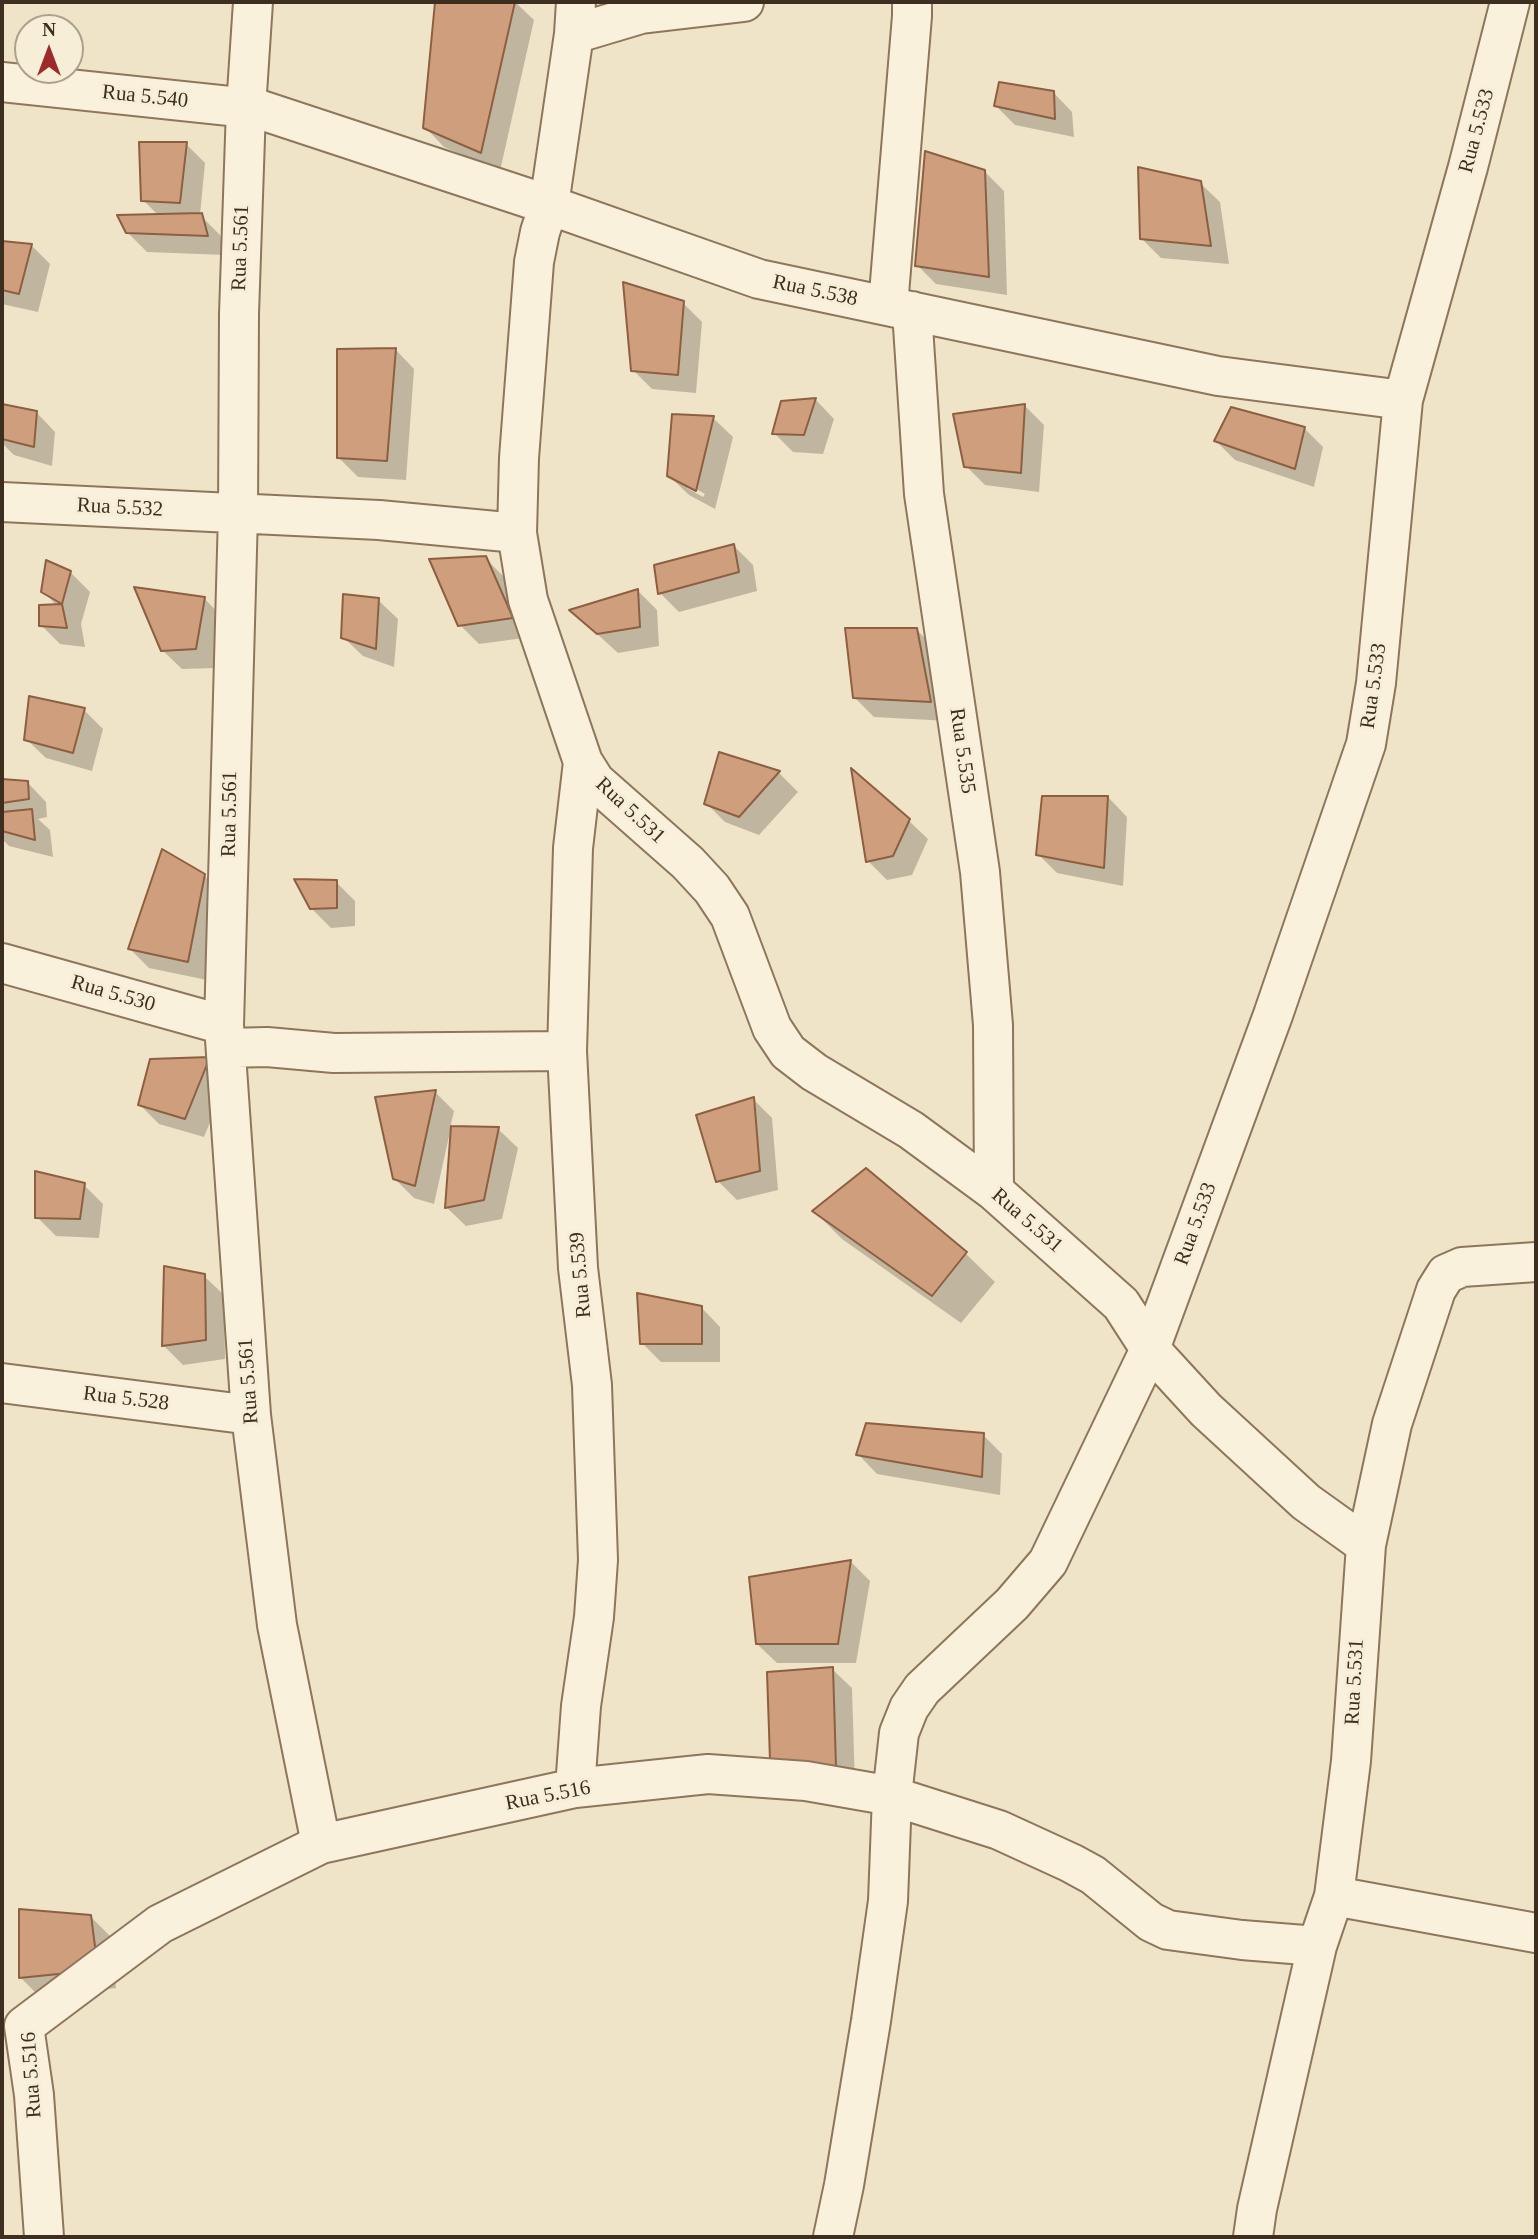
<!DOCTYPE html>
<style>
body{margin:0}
#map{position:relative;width:1538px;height:2239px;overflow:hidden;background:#f0e4c8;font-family:Georgia,serif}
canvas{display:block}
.frame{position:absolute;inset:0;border:4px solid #3d2e20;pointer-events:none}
.north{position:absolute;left:14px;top:14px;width:70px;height:70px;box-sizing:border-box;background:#f7eed8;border:2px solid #ada18e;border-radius:50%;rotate:0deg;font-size:19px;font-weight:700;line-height:28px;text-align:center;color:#3d2e20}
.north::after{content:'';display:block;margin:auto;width:24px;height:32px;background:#9e2a2b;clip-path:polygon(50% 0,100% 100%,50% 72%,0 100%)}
</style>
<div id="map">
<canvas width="1538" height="2239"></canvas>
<div class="frame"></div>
<div class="north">N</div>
</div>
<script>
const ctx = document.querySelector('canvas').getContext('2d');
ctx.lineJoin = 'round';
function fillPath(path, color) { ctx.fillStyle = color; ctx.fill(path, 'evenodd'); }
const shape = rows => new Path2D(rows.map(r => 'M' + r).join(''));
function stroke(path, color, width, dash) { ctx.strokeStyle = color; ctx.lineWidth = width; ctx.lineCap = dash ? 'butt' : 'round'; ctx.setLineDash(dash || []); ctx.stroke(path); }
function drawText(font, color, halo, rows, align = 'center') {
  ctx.font = font + ' Georgia,serif'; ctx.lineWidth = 6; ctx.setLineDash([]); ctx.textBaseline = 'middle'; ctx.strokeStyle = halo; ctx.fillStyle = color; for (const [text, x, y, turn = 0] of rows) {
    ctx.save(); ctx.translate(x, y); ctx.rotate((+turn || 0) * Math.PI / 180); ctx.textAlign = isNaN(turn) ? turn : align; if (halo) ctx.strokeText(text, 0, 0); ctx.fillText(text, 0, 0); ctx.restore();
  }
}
fillPath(shape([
 [437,2,515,2,534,20,500,171,444,147,425,127],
 [1053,92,1072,112,1074,137,1015,125,996,106],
 [186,144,205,163,200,215,220,235,226,255,147,252,127,232,159,216,143,200],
 [984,171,1004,191,1007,295,936,284,917,265],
 [1200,183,1220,202,1229,264,1161,258,1141,238],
 [2,243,31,245,50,264,38,312,2,304],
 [683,303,702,322,696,393,652,389,633,370],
 [395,349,414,369,406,480,358,477,339,458],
 [816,400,834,419,823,454,793,452,774,433,782,402],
 [2,405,36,412,55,432,52,466,14,455,2,443],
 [1025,406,1044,425,1039,492,985,485,966,466],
 [713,418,733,437,715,509,689,495,669,476],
 [687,484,705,494,703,497,687,488],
 [1304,428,1323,447,1314,487,1235,460,1216,441],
 [734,546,753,565,757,591,679,612,660,593],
 [485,558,504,577,531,637,479,644,460,625],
 [70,572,90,592,81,624,85,647,60,644,41,625,57,606,43,591],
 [638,591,657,610,659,646,618,653,572,611],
 [204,598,223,618,215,668,182,669,162,650],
 [378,600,398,619,394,667,363,656,343,637],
 [917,630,936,650,949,721,874,717,854,697],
 [84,710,103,729,92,771,46,758,26,739],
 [720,754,779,773,798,792,759,835,725,822,706,803],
 [2,781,27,782,46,802,47,817,38,819,50,830,53,857,9,846,2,839],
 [1108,797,1127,817,1123,886,1057,873,1038,854],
 [908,820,928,839,912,875,887,880,868,861],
 [204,875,223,895,207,980,149,968,130,949],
 [336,882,355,901,355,926,331,928,311,908],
 [209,1059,228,1078,204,1137,159,1124,140,1105],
 [435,1092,454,1111,450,1128,498,1129,518,1148,502,1219,466,1226,446,1207,452,1132,450,1132,434,1204,414,1198,394,1178],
 [753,1099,772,1118,778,1190,737,1200,718,1181],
 [865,1171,966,1254,995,1282,961,1323,842,1239,814,1211],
 [84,1185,103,1204,99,1238,56,1236,37,1217],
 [166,1268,204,1276,224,1295,225,1359,183,1365,164,1346],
 [701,1307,720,1327,720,1362,661,1362,642,1343],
 [983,1435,1002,1454,1000,1495,877,1474,858,1454],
 [851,1562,870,1581,856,1663,777,1663,757,1644],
 [832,1669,852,1688,855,1785,791,1779],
 [91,1917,110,1936,116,1988,40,1997,21,1978]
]), '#0003');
const building = shape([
 [435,2,515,2,481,153,423,128,435,2],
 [999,82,1054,91,1055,119,994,106,999,82],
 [139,142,187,142,180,203,141,201,139,142],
 [925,151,985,170,989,277,915,266,925,151],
 [1138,167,1201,181,1211,246,1140,239,1138,167],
 [202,213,208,236,126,233,117,215,202,213],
 [2,241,32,244,19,294,2,290,2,241],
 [623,282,684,301,678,375,631,371,623,282],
 [396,348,387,461,337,458,337,349,396,348],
 [816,398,804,435,772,434,781,401,816,398],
 [2,404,37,411,34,447,2,439,2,404],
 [1025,404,1021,473,964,467,953,414,1025,404],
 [1231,407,1305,427,1295,469,1214,441,1231,407],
 [672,414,714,416,696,491,667,476,672,414],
 [734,544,739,572,658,594,654,565,734,544],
 [486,556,513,618,458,626,429,559,486,556],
 [46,560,71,571,62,604,41,592,46,560],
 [134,587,205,597,196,649,161,651,134,587],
 [638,589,640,627,597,634,569,610,638,589],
 [343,594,379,598,376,649,341,638,343,594],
 [62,604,67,628,39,626,39,605,62,604],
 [845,628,917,628,931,702,853,698,845,628],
 [29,696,85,708,73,753,24,740,29,696],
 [719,752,780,771,739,817,704,804,719,752],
 [851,768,910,819,893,856,866,862,851,768],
 [2,779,28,781,29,799,2,803,2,779],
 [1042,796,1108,796,1104,868,1036,855,1042,796],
 [32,809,35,840,2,831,2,812,32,809],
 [162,849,205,874,188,962,128,949,162,849],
 [294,879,337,880,337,908,310,909,294,879],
 [210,1057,185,1119,138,1105,150,1059,210,1057],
 [436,1090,415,1186,393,1179,375,1097,436,1090],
 [754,1097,760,1171,716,1182,696,1115,754,1097],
 [451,1126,499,1127,484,1200,445,1208,451,1126],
 [866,1168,967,1252,932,1296,812,1211,866,1168],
 [35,1171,85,1183,80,1219,35,1218,35,1171],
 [164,1266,205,1274,206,1340,162,1346,164,1266],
 [637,1293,702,1306,702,1344,640,1344,637,1293],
 [866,1423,984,1433,982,1477,856,1455,866,1423],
 [851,1560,838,1644,756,1644,749,1577,851,1560],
 [833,1667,836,1767,770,1760,767,1672,833,1667],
 [19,1909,91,1915,98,1970,19,1978,19,1909]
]);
fillPath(building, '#cf9f7d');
stroke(building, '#8d5f41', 2);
const minor = shape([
 [253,2,246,108,239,314,238,514,224,1025,251,1415,277,1625,321,1844],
 [576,2,574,34,549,205,540,232,534,262,519,458,517,533,528,600,583,762,595,781,688,863,712,889,730,916,772,1028,788,1052,814,1072,911,1130,994,1191,1121,1304,1150,1349,1206,1410,1306,1502,1366,1545],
 [574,34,641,14,744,2],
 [2,82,258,109,549,205,759,279,1218,376,1403,400],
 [888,306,912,16,912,2],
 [912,311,924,494,980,872,993,1025,994,1191],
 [2,502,379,520,517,533],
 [2,963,224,1025],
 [226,1048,267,1047,334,1053,567,1051],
 [2,1383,251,1415],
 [575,1788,581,1706,594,1617,598,1560,592,1385,578,1268,567,1051,573,848,583,762],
 [1334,1896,1536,1933],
 [24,2026,160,1924,321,1844,575,1788,708,1774,806,1781,892,1796,999,1830,1071,1863,1093,1875,1151,1922,1168,1930,1242,1940,1317,1946],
 [24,2026,34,2095,44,2237],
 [833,2237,844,2185,871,2021,888,1901,892,1796,899,1733,909,1708,922,1689,1012,1604,1048,1562,1150,1349,1273,1015,1366,744,1376,683,1403,400,1468,167,1510,2],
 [1253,2237,1257,2209,1317,1946,1334,1896,1351,1761,1366,1545,1392,1424,1436,1290,1446,1274,1462,1267,1536,1262]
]);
stroke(minor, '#8d765c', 42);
stroke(minor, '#faf1dc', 38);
drawText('21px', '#3d2e20', '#f7eed8', [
 ["Rua 5.540",145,97,6],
 ["Rua 5.533",1477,131,-75],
 ["Rua 5.561",241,248,-88],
 ["Rua 5.538",815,291,12],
 ["Rua 5.532",120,508,3],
 ["Rua 5.533",1374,686,-82],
 ["Rua 5.535",962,751,82],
 ["Rua 5.531",630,811,43],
 ["Rua 5.561",230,814,-89],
 ["Rua 5.530",113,994,16],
 ["Rua 5.531",1027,1221,41],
 ["Rua 5.533",1196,1224,-70],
 ["Rua 5.539",581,1275,-95],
 ["Rua 5.561",249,1381,-94],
 ["Rua 5.528",126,1399,7],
 ["Rua 5.531",1355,1682,-87],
 ["Rua 5.516",548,1796,-11],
 ["Rua 5.516",32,2075,-94]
]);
</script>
